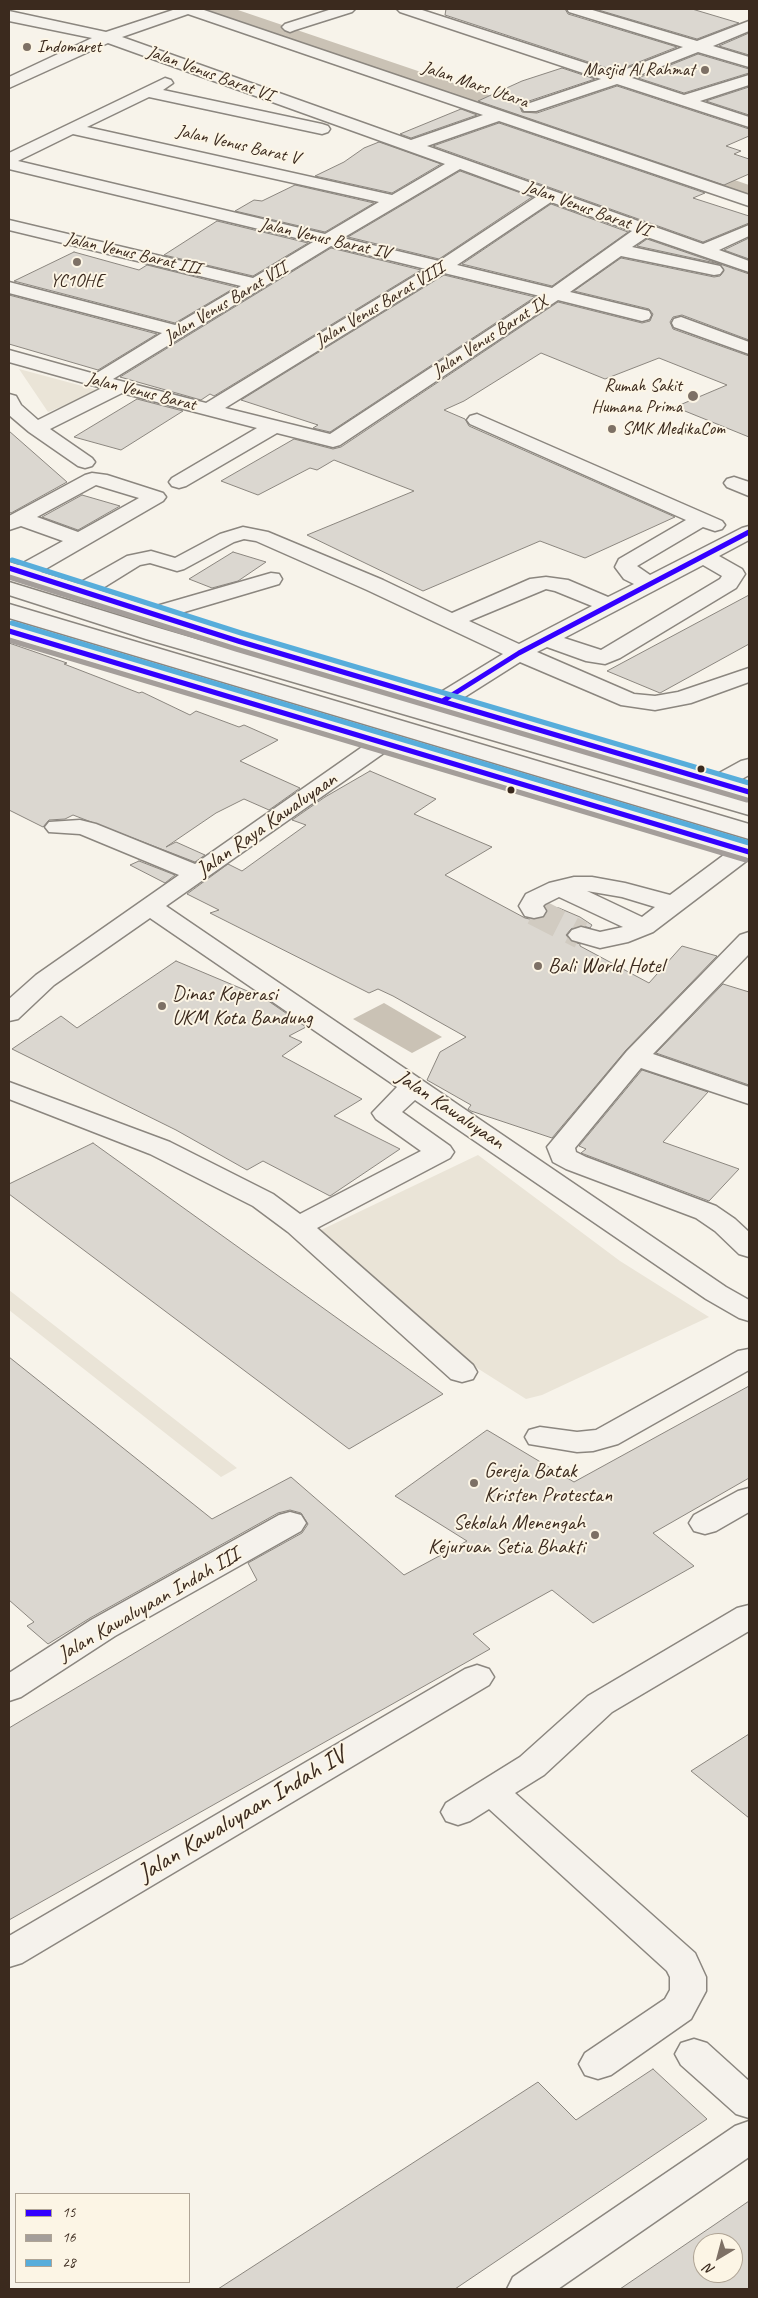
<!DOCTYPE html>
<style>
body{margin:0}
#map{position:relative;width:758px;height:2298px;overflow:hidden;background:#f7f3ea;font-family:Caveat,sans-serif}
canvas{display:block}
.frame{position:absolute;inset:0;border:10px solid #3b2a1e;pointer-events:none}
.legend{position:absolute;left:15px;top:2193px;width:175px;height:90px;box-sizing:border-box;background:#fcf5e5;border:1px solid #afa495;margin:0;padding:6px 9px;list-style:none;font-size:15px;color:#3b2a1e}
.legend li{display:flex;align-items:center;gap:10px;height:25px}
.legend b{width:25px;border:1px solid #afa495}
.north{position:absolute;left:693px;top:2233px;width:50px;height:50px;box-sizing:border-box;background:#fcf5e5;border:1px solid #afa495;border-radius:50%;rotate:217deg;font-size:14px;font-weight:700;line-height:20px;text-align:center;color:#3b2a1e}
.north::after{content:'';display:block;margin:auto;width:18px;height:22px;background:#7d7065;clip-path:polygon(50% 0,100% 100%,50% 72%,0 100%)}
</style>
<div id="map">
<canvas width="758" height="2298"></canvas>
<div class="frame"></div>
<ul class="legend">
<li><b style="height:6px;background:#30f"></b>15</li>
<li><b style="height:6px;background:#a49e9a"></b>16</li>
<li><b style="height:6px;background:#57addb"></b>28</li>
</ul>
<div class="north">N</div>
</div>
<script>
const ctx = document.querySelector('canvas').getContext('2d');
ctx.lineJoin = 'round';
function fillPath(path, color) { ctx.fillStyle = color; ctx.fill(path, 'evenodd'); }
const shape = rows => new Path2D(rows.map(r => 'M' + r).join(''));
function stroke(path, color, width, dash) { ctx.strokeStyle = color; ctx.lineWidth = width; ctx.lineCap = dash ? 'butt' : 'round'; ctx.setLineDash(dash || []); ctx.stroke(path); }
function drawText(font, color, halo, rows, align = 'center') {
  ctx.font = font + ' Caveat,sans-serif'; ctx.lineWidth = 4; ctx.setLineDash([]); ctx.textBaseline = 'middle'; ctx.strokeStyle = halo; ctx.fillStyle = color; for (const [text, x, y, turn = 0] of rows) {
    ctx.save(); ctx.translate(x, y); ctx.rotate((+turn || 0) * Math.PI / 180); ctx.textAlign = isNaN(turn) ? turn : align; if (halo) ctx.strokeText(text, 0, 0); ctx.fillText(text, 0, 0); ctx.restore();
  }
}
fillPath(shape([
 [648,233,749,271,749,275,625,249],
 [19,369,101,391,48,412],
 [478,1155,620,1261,709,1317,542,1395,526,1399,477,1368,321,1230],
 [9,1290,237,1468,221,1477,9,1310]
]), '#eae4d7');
fillPath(shape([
 [384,1003,442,1037,412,1053,353,1019]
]), '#cac2b5');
fillPath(shape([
 [206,9,235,9,536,111,539,116,536,121,528,122,520,121,209,13,206,9],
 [680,161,749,185,749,199,672,173,669,168,672,163,680,161]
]), '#cac2b5');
const building = shape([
 [446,9,565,9,568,14,677,47,616,71,445,15,446,9],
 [595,9,692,9,739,23,697,39,595,9],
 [749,33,749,55,719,46,749,33],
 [698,54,749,69,749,73,684,93,638,78,698,54],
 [562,68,595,79,523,103,520,107,522,112,537,113,617,86,749,129,749,136,726,146,741,151,734,154,749,159,749,174,724,185,478,101,522,81,562,68],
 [749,87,749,115,706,101,749,87],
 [461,109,477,115,411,138,400,134,461,109],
 [499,123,705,193,693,198,749,216,749,223,703,242,433,146,499,123],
 [379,142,441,164,392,193,315,176,344,162,364,148,379,142],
 [460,171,532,197,439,259,348,237,460,171],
 [295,185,374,203,325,232,235,211,254,200,262,201,295,185],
 [551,204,628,232,552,286,462,264,551,204],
 [217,221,308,243,253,276,164,255,217,221],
 [749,238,749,259,724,250,749,238],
 [647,239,720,264,637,246,647,239],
 [331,248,421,270,214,396,210,394,201,400,120,377,331,248],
 [74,252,139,270,147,265,236,287,175,323,14,281,74,252],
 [621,258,714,277,720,276,724,271,720,264,749,274,749,340,682,315,673,317,670,322,673,329,749,356,749,437,675,407,727,385,659,358,605,379,541,353,464,401,444,410,465,419,469,426,675,517,585,558,540,541,423,591,307,535,414,491,334,460,317,470,310,468,258,495,221,481,294,439,333,449,341,447,558,302,642,323,650,321,653,314,649,309,574,291,621,258],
 [444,275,535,297,330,432,313,428,318,425,241,400,444,275],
 [9,295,157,334,98,370,9,344,9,295],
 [137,399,183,411,121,450,74,437,137,399],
 [9,431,67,482,11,513,9,512,9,431],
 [82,495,120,506,78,530,42,517,82,495],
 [233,552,266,562,238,581,212,588,189,579,233,552],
 [749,595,749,644,660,693,607,671,749,595],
 [9,643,67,663,64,664,139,693,142,692,190,715,196,711,239,727,244,725,278,740,240,761,300,788,269,810,244,799,216,813,166,847,176,842,205,855,195,862,73,815,65,819,49,820,43,827,9,810,9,643],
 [370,771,436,799,414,814,492,847,445,875,525,918,534,920,543,918,548,912,547,906,559,908,580,917,592,925,590,928,580,925,571,929,566,935,571,941,580,944,580,946,649,983,682,946,717,956,626,1050,552,1138,471,1111,468,1109,471,1105,427,1080,440,1052,466,1037,393,996,378,989,369,993,210,913,219,910,187,894,228,864,242,871,306,825,292,820,325,797,370,771],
 [139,861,175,875,165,883,130,865,139,861],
 [176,961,264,998,306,1027,289,1036,302,1042,282,1056,362,1099,334,1116,400,1149,330,1196,263,1161,247,1170,176,1130,12,1049,61,1016,77,1028,176,961],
 [723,984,749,992,749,1085,656,1053,723,984],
 [642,1070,708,1092,663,1142,739,1169,709,1201,581,1153,586,1149,579,1146,642,1070],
 [93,1143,443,1394,349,1449,9,1194,9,1184,93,1143],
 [9,1357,212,1519,291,1477,404,1575,467,1541,395,1496,487,1430,574,1482,749,1386,749,1478,653,1533,694,1566,593,1623,552,1590,473,1634,490,1649,9,1920,9,1728,257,1580,248,1563,302,1533,308,1524,301,1513,290,1510,278,1513,90,1618,48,1644,27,1626,34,1622,9,1600,9,1357],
 [749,1734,749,1818,691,1771,749,1734],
 [653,2069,707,2119,455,2289,218,2289,538,2082,576,2120,653,2069],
 [749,2201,749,2289,620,2289,717,2223,749,2201],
 [703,2243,733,2243,733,2273,703,2273,703,2243]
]);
fillPath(building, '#dbd7d0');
stroke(building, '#8b867f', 1);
stroke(shape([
 [534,911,581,935]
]), '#d1cbc1', 28, [28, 14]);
const minor = shape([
 [176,9,201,9,749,195,749,206,499,121,427,146,703,244,749,225,749,236,719,250,749,261,749,272,647,237,632,247,720,266,723,270,720,274,714,275,621,256,570,292,649,311,651,315,649,319,642,321,558,300,340,445,333,447,277,433,186,486,179,488,172,486,169,482,172,478,257,428,122,393,50,429,92,458,95,462,92,466,85,468,78,466,29,432,9,415,9,394,16,396,21,405,38,420,102,388,9,362,9,350,95,374,162,333,9,293,9,282,175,325,241,286,9,230,9,220,253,278,313,242,9,169,9,153,165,78,171,80,173,83,163,90,322,124,328,126,330,129,328,132,322,134,149,97,87,127,392,195,445,164,108,43,9,88,9,77,92,38,9,21,9,11,106,32,176,9],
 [188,14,483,115,411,140,122,37,188,14],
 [73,134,379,202,325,234,18,161,73,134],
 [460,169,536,197,439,261,343,238,460,169],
 [551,202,632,231,552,288,457,265,551,202],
 [331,246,426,269,206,403,113,379,331,246],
 [444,273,540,296,330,434,225,408,444,273],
 [332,9,355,9,352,12,295,30,290,32,285,30,282,27,285,24,332,9],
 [397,9,419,9,616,73,683,47,569,12,567,9,589,9,697,41,749,21,749,31,713,46,749,57,749,67,698,52,632,78,684,95,749,75,749,85,700,101,749,117,749,127,617,84,536,111,524,111,522,108,524,105,601,79,400,12,397,9],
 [681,317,749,342,749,354,674,327,672,323,674,319,681,317],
 [477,414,722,521,725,525,722,529,715,531,703,527,637,566,650,575,742,528,749,526,749,540,719,556,742,569,745,574,736,588,620,658,605,664,586,661,547,647,537,652,634,694,655,696,678,692,749,668,749,682,691,703,655,710,621,705,520,662,452,705,444,707,436,705,433,700,436,695,503,654,367,590,256,541,244,539,234,542,184,569,177,571,150,563,140,565,90,596,82,597,74,596,71,591,74,586,127,556,151,551,175,558,220,534,243,527,268,532,383,580,452,613,530,579,546,577,568,580,608,597,634,584,624,579,615,567,619,559,686,520,470,424,467,420,470,416,477,414],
 [703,565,722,576,720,579,601,650,564,638,703,565],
 [546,589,555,591,592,606,519,644,469,621,546,589],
 [92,473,107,475,163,493,166,497,163,501,30,578,22,579,14,578,11,573,14,568,63,541,21,526,9,530,9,516,85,475,92,473],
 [96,485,139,498,78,532,37,517,96,485],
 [734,477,749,482,749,496,727,487,724,483,727,479,734,477],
 [271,573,279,574,282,579,279,584,154,621,146,619,143,614,146,609,271,573],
 [383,736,391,738,395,743,391,748,166,906,726,1287,749,1300,749,1321,739,1318,706,1299,415,1100,402,1112,450,1146,454,1152,450,1158,317,1228,473,1365,477,1372,473,1379,462,1382,451,1379,288,1232,253,1206,150,1154,9,1099,9,1082,170,1142,273,1194,300,1214,421,1151,376,1119,372,1113,397,1087,150,918,54,985,18,1019,9,1021,9,999,36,975,179,875,80,834,49,832,45,827,49,822,80,820,96,824,195,864,375,738,383,736],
 [749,759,749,775,726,788,718,790,710,788,706,783,710,778,741,761,749,759],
 [745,844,749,845,749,859,653,932,628,942,600,948,572,940,568,935,572,930,581,927,600,932,623,927,559,897,545,904,543,906,546,911,543,916,534,918,525,916,519,906,526,894,549,883,574,877,592,877,625,883,670,895,736,846,745,844],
 [587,891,622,897,655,907,642,917,587,891],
 [749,932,749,954,653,1054,749,1087,749,1104,641,1068,575,1148,576,1152,586,1157,716,1206,735,1219,749,1232,749,1257,739,1254,715,1231,696,1218,566,1169,553,1162,547,1147,627,1051,740,935,749,932],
 [749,1349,749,1370,618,1444,593,1451,577,1452,529,1444,525,1437,529,1430,540,1427,577,1432,596,1430,738,1351,749,1349],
 [749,1488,749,1512,716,1531,705,1534,694,1531,689,1523,694,1515,738,1491,749,1488],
 [290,1512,301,1515,306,1523,301,1531,115,1636,21,1697,9,1701,9,1673,91,1620,279,1515,290,1512],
 [749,1605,749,1631,612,1712,544,1775,515,1793,695,1953,706,1977,706,1991,691,2019,611,2075,598,2079,585,2075,579,2064,585,2053,665,1999,670,1990,670,1977,667,1971,489,1809,470,1821,458,1825,446,1821,441,1812,446,1803,520,1757,588,1696,737,1608,749,1605],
 [477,1665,489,1669,494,1677,489,1685,22,1963,9,1967,9,1936,465,1669,477,1665],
 [694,2039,707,2043,749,2081,749,2118,736,2114,681,2065,675,2054,681,2043,694,2039],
 [749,2121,749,2157,558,2289,507,2289,513,2277,735,2126,749,2121]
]);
const major = shape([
 [9,562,246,636,749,785,749,799,230,646,9,575,9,562],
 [9,624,749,844,749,859,9,638,9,624]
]);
const highway = shape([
 [9,582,162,629,749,801,749,815,146,639,9,595,9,582],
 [9,604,749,824,749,839,9,618,9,604]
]);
stroke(minor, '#8b867f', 3);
stroke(major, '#8b867f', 3);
stroke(highway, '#8b867f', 3);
fillPath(minor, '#f5f2ec');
fillPath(major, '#f5f2ec');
fillPath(highway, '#f5f2ec');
stroke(shape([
 [9,568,238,641,749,792],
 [9,631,749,852],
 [444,700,519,653,749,532]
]), '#30f', 5);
stroke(shape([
 [9,577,236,649,747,800],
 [9,640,746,860]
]), '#a49e9a', 5);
stroke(shape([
 [12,560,241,633,749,783],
 [12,623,749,843]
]), '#57addb', 5);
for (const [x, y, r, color] of [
 [27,47,5,"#7d7065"],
 [705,70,5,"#7d7065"],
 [77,262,5,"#7d7065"],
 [693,396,6,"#7d7065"],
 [612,429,5,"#7d7065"],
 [701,769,4.5,"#3b2a1e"],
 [511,790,4.5,"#3b2a1e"],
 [538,966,5,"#7d7065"],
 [162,1006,5,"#7d7065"],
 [474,1483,5,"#7d7065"],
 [595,1535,5,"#7d7065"]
]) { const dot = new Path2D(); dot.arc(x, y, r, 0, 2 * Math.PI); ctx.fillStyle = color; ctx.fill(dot); stroke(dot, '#fcf5e5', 2); }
drawText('18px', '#3b2a1e', '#fcf5e5', [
 ["Indomaret",37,47],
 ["Masjid Al Rahmat",695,70,"right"],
 ["YC1OHE",77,281,"center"],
 ["Rumah Sakit",682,386,"right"],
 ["Humana Prima",682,407,"right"],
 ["SMK MedikaCom",622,429]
], 'left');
drawText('18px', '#3b2a1e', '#fcf5e5', [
 ["Jalan Venus Barat VI",210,74,20],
 ["Jalan Mars Utara",475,85,19],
 ["Jalan Venus Barat V",238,145,13],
 ["Jalan Venus Barat VI",587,209,20],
 ["Jalan Venus Barat IV",325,239,13],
 ["Jalan Venus Barat III",133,254,13],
 ["Jalan Venus Barat VII",226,303,-31],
 ["Jalan Venus Barat VIII",380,305,-31],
 ["Jalan Venus Barat IX",490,337,-33],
 ["Jalan Venus Barat",141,392,14]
]);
drawText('21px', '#3b2a1e', '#fcf5e5', [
 ["Jalan Raya Kawaluyaan",267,825,-35],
 ["Jalan Kawaluyaan",450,1110,34],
 ["Jalan Kawaluyaan Indah III",149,1605,-30]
]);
drawText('21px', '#3b2a1e', '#fcf5e5', [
 ["Bali World Hotel",548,966],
 ["Dinas Koperasi",172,994],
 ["UKM Kota Bandung",172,1018],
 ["Gereja Batak",484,1471],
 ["Kristen Protestan",484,1495],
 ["Sekolah Menengah",585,1523,"right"],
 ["Kejuruan Setia Bhakti",585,1547,"right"]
], 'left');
drawText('25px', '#3b2a1e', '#fcf5e5', [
 ["Jalan Kawaluyaan Indah IV",242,1815,-31]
]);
</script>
